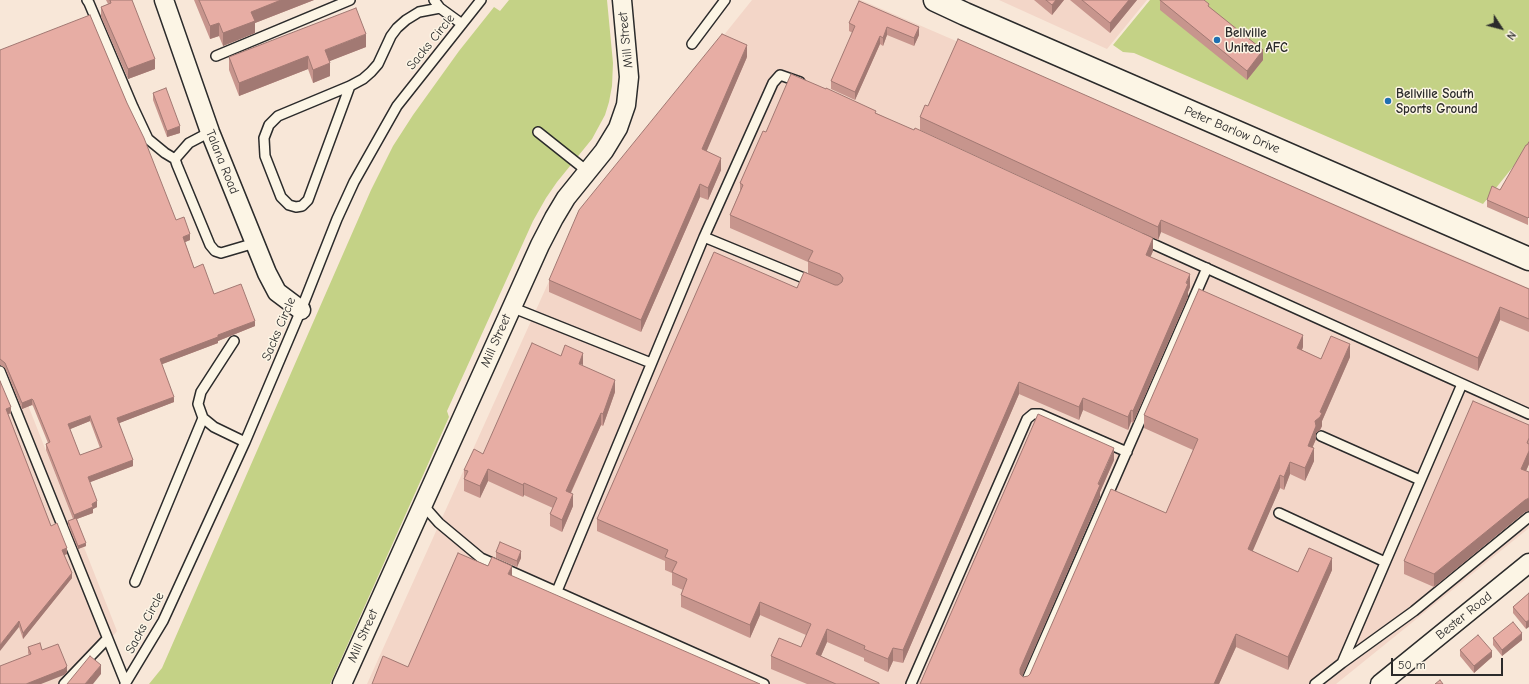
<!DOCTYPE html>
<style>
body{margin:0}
#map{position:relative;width:1529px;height:684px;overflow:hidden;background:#f8e7d8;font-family:"Comic Neue",sans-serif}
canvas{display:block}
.north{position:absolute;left:1481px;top:8px;width:40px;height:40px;-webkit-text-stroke:3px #fcf5e5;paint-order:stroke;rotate:126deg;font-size:11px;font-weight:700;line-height:16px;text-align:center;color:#2b2b2b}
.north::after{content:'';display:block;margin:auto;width:14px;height:18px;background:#2b2b2b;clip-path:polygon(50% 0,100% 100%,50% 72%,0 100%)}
.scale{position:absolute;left:1391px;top:658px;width:112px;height:18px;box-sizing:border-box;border:2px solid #2b2b2b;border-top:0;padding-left:5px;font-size:12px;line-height:14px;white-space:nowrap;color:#2b2b2b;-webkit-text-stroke:3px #fcf5e5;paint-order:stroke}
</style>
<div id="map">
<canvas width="1529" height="684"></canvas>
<div class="north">N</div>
<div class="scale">50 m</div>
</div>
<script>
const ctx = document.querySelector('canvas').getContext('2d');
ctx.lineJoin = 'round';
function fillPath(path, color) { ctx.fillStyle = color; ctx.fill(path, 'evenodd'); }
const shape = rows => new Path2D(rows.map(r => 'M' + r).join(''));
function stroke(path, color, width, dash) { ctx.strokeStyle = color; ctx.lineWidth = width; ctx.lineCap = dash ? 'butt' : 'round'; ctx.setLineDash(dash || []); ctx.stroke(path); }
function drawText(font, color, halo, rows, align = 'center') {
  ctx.font = font + ' "Comic Neue",sans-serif'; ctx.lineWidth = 3; ctx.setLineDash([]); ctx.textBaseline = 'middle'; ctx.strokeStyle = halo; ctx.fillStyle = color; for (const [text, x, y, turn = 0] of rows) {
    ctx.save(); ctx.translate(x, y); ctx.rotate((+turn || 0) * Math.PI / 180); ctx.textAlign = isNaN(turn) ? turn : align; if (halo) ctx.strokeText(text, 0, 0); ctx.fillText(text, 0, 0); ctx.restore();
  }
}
fillPath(shape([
 [752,0,861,0,1529,288,1529,528,1336,684,367,684,578,217],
 [999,0,1147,0,1107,49],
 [0,334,117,631,74,684,0,684]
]), '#f3d6c8');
fillPath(shape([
 [509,0,607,0,613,63,612,86,609,102,605,115,592,139,557,182,546,198,533,221,447,411,449,417,330,684,149,684,162,668,371,190,393,146,413,115,459,51,494,7,500,11],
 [1150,0,1529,0,1529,147,1483,204,1134,53,1123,52,1113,45]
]), '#c4d286');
const service = shape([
 [87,0,89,3,133,107,148,139,165,153,175,159],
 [434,0,440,8,462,24],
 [692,44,725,0],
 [216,56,350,0],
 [350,86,308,200,302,206,296,207,289,205,281,197,265,156,264,138,269,125,278,116,350,86,363,79,371,72,378,64,391,36,397,28,406,20,419,12,440,8],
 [210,132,189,143,175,159,177,165,210,245,215,251,221,253,255,243],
 [538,132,587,171],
 [704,237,811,281],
 [1142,239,1529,414],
 [511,307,651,363],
 [234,341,201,392,198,404,203,418,214,427,245,442],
 [0,371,126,684],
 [1321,436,1420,480],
 [423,505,439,523,481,558,764,684],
 [1279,513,1385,562],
 [135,582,203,418],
 [557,591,704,237,773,83,780,75,800,82],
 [1342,663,1462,384],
 [64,684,107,639],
 [125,684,163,621,245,442,301,310,337,219,354,182,397,106,481,0],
 [911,684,1027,419,1033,414,1040,414,1127,452],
 [1025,684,1207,268],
 [1315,684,1342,663,1414,611,1529,517]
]);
const minor = shape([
 [164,0,210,132,267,273,277,292,301,310],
 [342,684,540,245,554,218,566,198,604,151,618,128,626,105,629,77,622,0],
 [1380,684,1529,563]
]);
const tertiary = shape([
 [935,0,965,14,1529,259]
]);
stroke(service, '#2b2b2b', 12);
stroke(minor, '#2b2b2b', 21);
stroke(tertiary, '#2b2b2b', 25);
stroke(service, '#fcf5e5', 9);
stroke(minor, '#fcf5e5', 18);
stroke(tertiary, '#fcf5e5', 22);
fillPath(shape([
 [106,0,132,0,155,69,128,79,101,17,101,7,108,4],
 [194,0,314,0,255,23,255,33,223,46,219,36,210,39],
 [1034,0,1064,0,1052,15],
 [1070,0,1137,0,1110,33],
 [1160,0,1209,7,1263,60,1247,80,1160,10],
 [859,1,919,35,914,46,887,35,883,46,880,44,855,100,831,89,831,81,853,33,849,31,849,23],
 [366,47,329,61,330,76,313,83,308,69,239,96,229,70,229,57],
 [0,50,176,220,190,240,185,242,194,268,214,294,255,326,218,341,218,343,162,364,174,402,119,423,133,466,90,482,97,507,93,509,93,513,77,519,86,546,78,549,68,525,68,521,73,519,46,450,46,444,48,443,33,406,32,405,22,409,5,368,0,365],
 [90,421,100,448,80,455,70,429],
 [747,57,706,151,721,170,708,200,700,197,641,332,549,292,549,280],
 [153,93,180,133,167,137,153,100],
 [928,106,1398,233,1529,289,1529,332,1500,320,1478,371,1161,232,1158,240,920,130,920,117],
 [876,113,1153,251,1150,257,1190,287,1188,292,1188,297,1133,423,1131,422,1128,430,1083,410,1079,420,1019,394,903,663,893,661,888,672,864,661,864,658,827,642,821,656,879,684,807,684,771,669,771,656,801,647,806,635,760,615,750,638,681,607,681,595,683,590,672,585,672,573,665,570,665,561,597,531,597,519,808,274,808,262,730,228,730,215,740,191,740,183,766,132],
 [1529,142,1528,225,1487,207,1487,200,1500,190],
 [1303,347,1302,350,1321,359,1350,357,1322,421,1322,426,1320,430,1316,433,1316,439,1312,448,1314,461,1305,481,1290,474,1284,490,1280,488,1252,551,1298,572,1332,570,1288,670,1236,647,1219,684,920,684,1114,460,1100,492,1100,497,1022,676,1023,677,1028,676,1166,513,1193,450,1144,428,1144,415],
 [583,366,615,392,603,426,601,425,571,493,573,506,562,532,550,526,550,514,553,508,524,495,523,497,488,481,480,498,464,491,464,470],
 [0,381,11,413,8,414,51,526,67,554,64,555,72,578,23,639,19,627],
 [1529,425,1529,464,1526,471,1525,512,1434,587,1404,574,1404,561],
 [496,552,521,558,517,567,496,558],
 [1529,593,1526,629,1513,613,1513,607],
 [1493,638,1522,640,1502,656,1493,645],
 [28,647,42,650,67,672,64,675,29,655,28,653],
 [1460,650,1492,657,1474,673,1460,656]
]), '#c7958d');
fillPath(shape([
 [281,0,314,0,255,23,255,33,223,46,223,33,251,12],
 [1056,0,1064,0,1052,15,1052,5],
 [1129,0,1137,0,1110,33,1110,23],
 [219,23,219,36,210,39,210,26],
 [887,27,887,35,883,46,883,38],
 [919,27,919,35,914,46,914,38],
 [366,34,366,47,325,63,325,50],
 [880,36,880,44,855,100,855,92],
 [747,45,747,57,702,162,702,149],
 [1263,50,1263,60,1247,80,1247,71],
 [308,56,308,69,239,96,239,83],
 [155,59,155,69,128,79,128,69],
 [330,63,330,76,313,83,313,70],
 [180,126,180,133,167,137,167,131],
 [721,158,721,170,708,200,708,188],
 [700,184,700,197,641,332,641,320],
 [1161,220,1161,232,1158,240,1158,227],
 [190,234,190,240,183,243,183,237],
 [1153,238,1153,251,1146,268,1146,255],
 [1190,274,1190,287,1188,292,1188,297,1133,423,1133,411],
 [1500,307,1500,320,1478,371,1478,358],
 [255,321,255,326,218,341,218,343,160,365,160,359,218,335],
 [1303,335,1303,347,1297,361,1297,348],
 [1350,344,1350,357,1322,421,1322,426,1320,430,1316,433,1316,439,1308,458,1308,446,1315,421,1320,412],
 [583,353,583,365,579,364],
 [615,380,615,392,603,426,603,414],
 [1019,382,1019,394,903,663,903,650],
 [174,397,174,402,117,424,117,418],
 [1083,398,1083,410,1079,420,1079,407],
 [32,399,32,405,22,409,22,403],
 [11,407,11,413,6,415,6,409],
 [1131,410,1131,422,1128,430,1128,417],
 [601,413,601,425,566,503,566,491],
 [90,416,90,421,68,430,68,424],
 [1114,448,1114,460,1100,492,1100,497,1020,682,1020,669],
 [1314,448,1314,461,1305,481,1305,468],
 [1529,451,1529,464,1521,482,1521,469],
 [133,460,133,466,88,483,88,477],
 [1290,462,1290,474,1284,490,1284,477],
 [488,469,488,481,480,498,480,486],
 [1280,475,1280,488,1248,562,1248,549],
 [524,483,524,495,523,497,523,485],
 [573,494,573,506,562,532,562,520],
 [1529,498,1529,511,1525,512,1434,587,1434,574,1525,500],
 [97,501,97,507,93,509,93,513,74,520,74,515,92,504],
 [86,543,86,546,78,549,78,546],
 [67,548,67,554,62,556,62,550],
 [521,551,521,558,517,567,517,561],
 [1332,558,1332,570,1288,670,1288,657],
 [512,566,512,578,508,574],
 [72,573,72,578,23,639,23,633],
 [760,602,760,615,750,638,750,625],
 [1529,620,1529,627,1526,629,1526,622],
 [19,621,19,627,0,651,0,645],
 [827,629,827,642,816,667,816,654],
 [1522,633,1522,640,1502,656,1502,650],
 [1236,634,1236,647,1219,684,1214,684],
 [893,648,893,661,888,672,888,659],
 [1492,651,1492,657,1474,673,1474,666],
 [101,665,101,674,93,684,85,684],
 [67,666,67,672,64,675,41,684,26,684]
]), '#a27973');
const building = shape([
 [110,0,132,0,155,59,128,69,101,7,111,3,110,0],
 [199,0,281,0,251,12,255,21,223,33,219,23,210,26,199,0],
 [1046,0,1056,0,1052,5,1046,0],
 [1082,0,1129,0,1110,23,1082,0],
 [1160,0,1204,0,1209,4,1208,6,1263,50,1247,71,1160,0],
 [859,1,919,27,914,38,887,27,883,38,880,36,855,92,831,81,855,26,849,23,859,1],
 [356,8,366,34,325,50,330,63,313,70,308,56,239,83,229,57,356,8],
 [90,15,127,103,144,138,176,220,184,217,190,234,183,237,194,268,203,264,214,294,241,284,255,321,218,335,218,337,160,359,174,397,117,418,133,460,88,477,97,501,92,504,93,507,74,515,46,444,50,442,33,400,32,399,22,403,5,363,0,359,0,50,90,15],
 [90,416,102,447,80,455,68,424,90,416],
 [722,34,747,45,702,149,721,158,708,188,700,184,641,320,549,280,579,210,722,34],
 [958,39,1398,233,1529,289,1529,319,1500,307,1478,358,1161,220,1158,227,920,117,925,105,928,106,958,39],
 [791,74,826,89,826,88,876,111,875,113,914,130,915,128,1153,238,1146,255,1190,274,1186,283,1188,284,1133,411,1131,410,1128,417,1083,398,1079,407,1019,382,903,650,893,648,888,659,864,649,865,646,827,629,816,654,879,683,879,684,836,684,771,656,779,638,801,647,811,624,760,602,750,625,681,595,687,579,672,572,677,562,665,557,668,550,597,519,714,252,797,288,804,272,835,285,838,285,842,282,843,278,840,274,808,261,813,251,730,215,743,185,740,183,763,131,766,132,791,74],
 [166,88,180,126,167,131,153,93,166,88],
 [1529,142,1529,217,1528,218,1487,200,1492,186,1500,190,1526,145,1527,145,1529,142],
 [1199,289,1303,335,1297,348,1321,359,1331,336,1350,344,1320,412,1322,413,1320,417,1315,421,1316,426,1308,446,1314,448,1305,468,1290,462,1284,477,1280,475,1248,549,1298,572,1309,548,1332,558,1288,657,1236,634,1214,684,920,684,1038,414,1114,448,1098,484,1100,485,1020,669,1020,674,1023,677,1028,676,1030,674,1111,489,1166,513,1198,439,1144,415,1199,289],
 [532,343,561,356,565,345,583,353,579,364,615,380,603,414,601,413,566,491,573,494,562,520,550,514,557,498,524,483,523,485,488,469,480,486,464,479,468,471,464,470,474,449,483,454,532,343],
 [0,381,11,407,6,409,51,526,57,523,67,548,62,550,72,573,23,633,19,621,0,645,0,381],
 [1473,401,1529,425,1529,438,1527,443,1529,444,1529,451,1521,469,1529,472,1529,498,1525,500,1434,574,1404,561,1473,401],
 [76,518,86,543,78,546,68,521,76,518],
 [500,542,521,551,517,561,496,552,500,542],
 [458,553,488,566,492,557,512,566,508,574,760,684,372,684,383,656,408,667,458,553],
 [1529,593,1529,620,1526,622,1513,607,1529,593],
 [1513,622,1522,633,1502,650,1493,638,1513,622],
 [1478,635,1492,651,1474,666,1460,650,1478,635],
 [40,643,42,650,58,644,67,666,64,669,26,684,0,684,0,666,31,654,28,647,40,643],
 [90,656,101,665,85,684,67,684,90,656],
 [1440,680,1443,684,1435,684,1440,680]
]);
fillPath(building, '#e7ada4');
stroke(building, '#a27973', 1);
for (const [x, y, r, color] of [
 [1217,40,4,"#1f6fb2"],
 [1388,101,4,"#1f6fb2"]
]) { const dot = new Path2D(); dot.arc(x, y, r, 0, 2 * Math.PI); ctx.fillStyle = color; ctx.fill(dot); stroke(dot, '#fcf5e5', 1.5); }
drawText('bold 13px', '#2b2b2b', '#fcf5e5', [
 ["Bellville",1225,33],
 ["United AFC",1225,48],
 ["Bellville South",1396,94],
 ["Sports Ground",1396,109]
], 'left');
drawText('13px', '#2b2b2b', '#fcf5e5', [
 ["Mill Street",626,40,-96],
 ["Sacks Circle",431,42,-51],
 ["Peter Barlow Drive",1232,130,23],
 ["Talana Road",222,162,68],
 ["Sacks Circle",279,329,-67],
 ["Mill Street",496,341,-66],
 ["Bester Road",1464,616,-39],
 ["Sacks Circle",145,623,-62],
 ["Mill Street",363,636,-66]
]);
</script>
